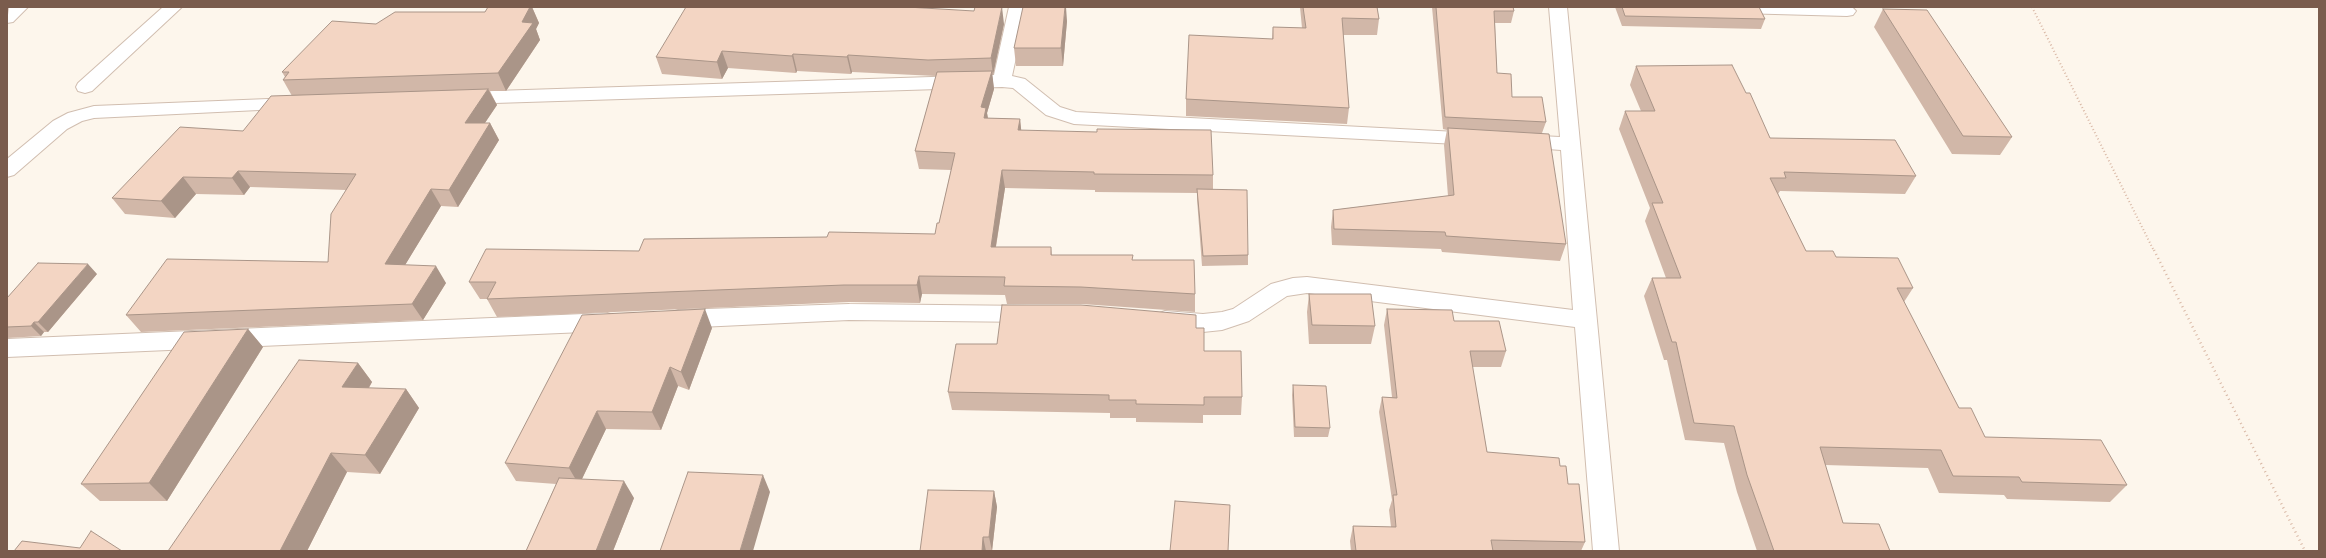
<!DOCTYPE html>
<style>
body{margin:0}
#map{position:relative;width:2326px;height:558px;overflow:hidden;background:#fdf6ec;font-family:"Titillium Web",sans-serif}
canvas{display:block}
.frame{position:absolute;inset:0;border:8px solid #7a5c4d;pointer-events:none}
</style>
<div id="map">
<canvas width="2326" height="558"></canvas>
<div class="frame"></div>
</div>
<script>
const ctx = document.querySelector('canvas').getContext('2d');
ctx.lineJoin = 'round';
const shape = rows => new Path2D(rows.map(r => 'M' + r).join(''));
function stroke(path, color, width, dash) { ctx.strokeStyle = color; ctx.lineWidth = width; ctx.lineCap = dash ? 'butt' : 'round'; ctx.setLineDash(dash || []); ctx.stroke(path); }
function fillPath(path, color) { ctx.fillStyle = color; ctx.fill(path, 'evenodd'); }
const street = shape([
 [9,7,28,7,13,22,7,23,9,7],
 [163,7,182,7,92,91,85,93,78,91,76,87,78,83,163,7],
 [1009,7,1027,7,1012,76,1025,79,1060,107,1076,112,1476,133,1483,134,1486,139,1483,144,1476,145,1074,124,1046,115,1013,88,1002,87,463,104,456,102,453,98,456,94,463,92,994,75,1009,7],
 [1549,7,1567,7,1619,551,1593,551,1575,327,1307,293,1287,296,1249,321,1222,330,1203,332,1165,329,1157,326,1154,320,1157,314,1165,311,1203,314,1222,312,1233,309,1271,284,1293,278,1307,277,1573,310,1561,150,1520,147,1513,146,1510,141,1513,136,1520,135,1560,137,1549,7],
 [1694,7,1852,7,1856,11,1853,15,1847,16,1703,12,1697,11,1694,7],
 [293,98,300,100,303,104,300,108,94,118,82,121,67,129,14,175,7,177,7,159,53,121,68,113,94,106,293,98],
 [849,304,1031,306,1039,308,1042,314,1039,320,1031,322,849,320,678,328,670,325,667,319,670,313,678,310,849,304],
 [607,313,615,316,618,322,615,328,607,331,7,357,7,339,607,313]
]);
stroke(street, '#d1beb0', 2);
stroke(shape([
 [2032,7,2154,251]
]), '#d9b8a5', 2, [1, 2.5]);
stroke(shape([
 [2154,250,2305,551]
]), '#d9b8a5', 2.5, [1, 3.5]);
fillPath(street, '#fff');
fillPath(shape([
 [488,7,532,7,539,23,536,29,540,40,506,91,490,91,497,105,485,123,490,123,499,140,458,207,441,206,405,265,446,283,423,320,141,332,126,315,328,262,346,190,250,187,244,195,196,194,175,218,125,214,112,198,243,131,292,96,283,80,285,77,282,72,376,24,485,12],
 [1300,7,1377,7,1379,19,1377,35,1343,35,1349,108,1347,124,1186,116,1186,99,1272,39,1273,27,1302,28],
 [1432,7,1513,7,1514,11,1511,23,1495,23,1497,73,1512,97,1546,122,1542,133,1566,244,1560,261,1442,252,1441,249,1332,245,1331,227,1333,210,1448,196,1444,145,1447,130,1443,129],
 [1615,7,1759,7,1765,19,1761,29,1622,26],
 [1883,9,2012,137,2000,155,1952,154,1874,27],
 [1067,21,1063,66,1016,66,1014,48],
 [1004,24,993,75,992,75,994,89,987,113,988,118,1020,119,1021,130,1213,175,1213,189,1248,255,1248,265,1202,266,1197,199,1197,193,1095,192,1095,190,1005,188,996,247,1051,247,1052,255,1133,260,1195,294,1195,312,1082,304,1007,304,1005,295,922,294,920,303,849,302,497,317,487,299,480,299,469,282,639,251,827,237,935,234,939,223,951,170,919,169,915,151,936,76,852,72,851,74,797,71,796,73,728,68,722,79,662,74,656,57],
 [1636,66,1746,93,1770,138,1916,176,1905,194,1780,191,1778,194,1806,251,1836,257,1913,288,1904,302,1959,408,1985,437,2127,485,2110,502,2007,499,2004,495,1939,493,1928,468,1825,465,1843,523,1890,551,1757,551,1737,492,1724,443,1685,440,1667,360,1664,360,1644,296,1652,278,1666,278,1645,221,1650,208,1619,129,1625,111,1641,111,1630,85],
 [97,274,48,332,44,332,41,336,7,338,7,298],
 [1309,294,1375,326,1371,344,1309,344,1307,312],
 [1387,309,1454,321,1506,351,1501,367,1472,367,1487,452,1560,466,1568,484,1585,542,1581,551,1351,551,1350,541,1353,526,1391,527,1389,510,1392,500,1379,412,1382,397,1392,397,1384,325],
 [712,328,689,390,678,386,661,430,606,429,582,479,634,498,613,551,526,551,556,484,516,481,505,463],
 [1196,328,1204,351,1242,397,1241,415,1203,415,1203,423,1136,422,1136,418,1110,418,1110,413,952,410,948,392,997,344],
 [248,329,263,347,167,501,100,501,81,484],
 [358,363,372,382,369,388,406,389,419,408,380,474,347,472,307,551,168,551],
 [1293,385,1330,428,1328,437,1294,437,1292,395],
 [994,491,997,507,992,551,920,551]
]), '#d1b7a8');
fillPath(shape([
 [530,7,532,7,539,23,536,29,540,40,506,91,498,73,522,22],
 [1002,7,1004,24,993,75,991,58],
 [1065,7,1066,7,1067,21,1063,66,1061,48],
 [722,51,728,68,722,79,717,62],
 [793,54,797,71,796,73,792,56],
 [848,55,852,72,851,74,847,57],
 [992,71,994,89,987,113,989,125,986,136,981,107],
 [488,89,497,105,474,139,465,123],
 [1020,119,1022,137,1018,130],
 [490,123,499,140,458,207,449,190],
 [1002,170,1005,188,993,264,991,247],
 [238,171,250,187,244,195,232,178],
 [183,177,196,194,175,218,161,201],
 [431,189,441,206,396,280,385,264],
 [88,264,97,274,48,332,38,322],
 [436,266,446,283,423,320,412,304],
 [919,276,922,294,920,303,917,285],
 [705,309,712,328,689,390,681,372],
 [34,322,44,332,41,336,31,326],
 [248,329,263,347,167,501,149,483],
 [358,363,372,382,357,407,342,387],
 [670,367,678,386,661,430,652,412],
 [406,389,419,408,380,474,365,455],
 [597,411,606,429,579,485,569,468],
 [331,453,347,472,307,551,280,551],
 [763,475,770,492,753,551,740,551],
 [624,481,634,498,613,551,596,551],
 [994,491,997,507,992,551,989,537],
 [983,537,986,551,982,551]
]), '#aa9588');
const building = shape([
 [488,7,530,7,522,22,533,23,498,73,283,80,289,72,282,72,332,21,376,24,395,12,485,12,488,7],
 [686,7,907,7,974,11,975,7,1002,7,991,58,928,60,848,55,847,57,793,54,792,56,722,51,717,62,656,57,686,7],
 [1023,7,1065,7,1061,48,1014,48,1023,7],
 [1303,7,1377,7,1379,19,1342,18,1349,108,1186,99,1189,35,1273,39,1273,27,1306,28,1303,7],
 [1436,7,1513,7,1514,11,1494,11,1497,73,1511,74,1512,97,1542,97,1546,122,1445,117,1436,7],
 [1622,7,1759,7,1765,19,1625,16,1622,7],
 [1883,9,1927,10,2012,137,1963,136,1883,9],
 [1732,65,1746,93,1750,93,1770,138,1895,140,1916,176,1784,172,1786,178,1770,178,1806,251,1833,251,1836,257,1898,258,1913,288,1897,288,1959,408,1971,408,1985,437,2101,440,2127,485,2022,482,2019,477,1953,476,1941,450,1820,447,1843,523,1879,524,1890,551,1774,551,1747,475,1734,426,1694,423,1676,342,1672,342,1652,278,1681,278,1652,203,1663,203,1625,111,1655,111,1636,66,1732,65],
 [992,71,981,107,986,108,984,118,1020,119,1018,130,1097,132,1097,129,1211,130,1213,175,1094,174,1094,172,1002,170,991,247,1051,247,1051,255,1133,255,1132,260,1194,260,1195,294,1081,287,1004,286,1005,277,919,276,917,285,844,285,487,299,496,282,469,282,486,249,639,251,644,239,827,237,829,232,935,234,937,223,939,223,955,153,915,151,937,72,992,71],
 [488,89,465,123,490,123,449,190,431,189,385,264,436,266,412,304,126,315,167,259,328,262,331,214,356,174,238,171,232,178,183,177,161,201,112,198,180,127,243,131,271,96,488,89],
 [1448,128,1549,134,1566,244,1446,236,1445,232,1334,229,1333,210,1454,195,1448,128],
 [1197,189,1247,190,1248,255,1203,256,1197,189],
 [38,263,88,264,38,322,34,322,31,326,7,327,7,298,38,263],
 [1309,294,1371,294,1375,326,1312,325,1309,294],
 [1002,305,1081,305,1196,315,1196,328,1204,328,1204,351,1241,351,1242,397,1204,397,1204,405,1136,404,1136,400,1109,400,1109,395,948,392,956,344,997,344,1002,305],
 [705,309,681,372,670,367,652,412,597,411,569,468,505,463,582,315,705,309],
 [1387,309,1452,310,1454,321,1499,321,1506,351,1470,351,1487,452,1559,458,1560,466,1566,466,1568,484,1579,484,1585,542,1491,540,1493,551,1356,551,1353,526,1396,527,1393,495,1397,495,1382,397,1397,398,1387,309],
 [248,329,149,483,81,484,184,332,248,329],
 [299,360,358,363,342,387,406,389,365,455,331,453,280,551,168,551,299,360],
 [1293,385,1326,386,1330,428,1295,427,1293,385],
 [688,472,763,475,740,551,660,551,688,472],
 [559,478,624,481,596,551,526,551,559,478],
 [928,490,994,491,989,537,983,537,982,551,920,551,928,490],
 [1175,501,1230,505,1228,551,1170,551,1175,501],
 [91,531,122,551,14,551,22,541,80,548,91,531]
]);
fillPath(building, '#f3d5c3');
stroke(building, '#aa9588', 1);
</script>
